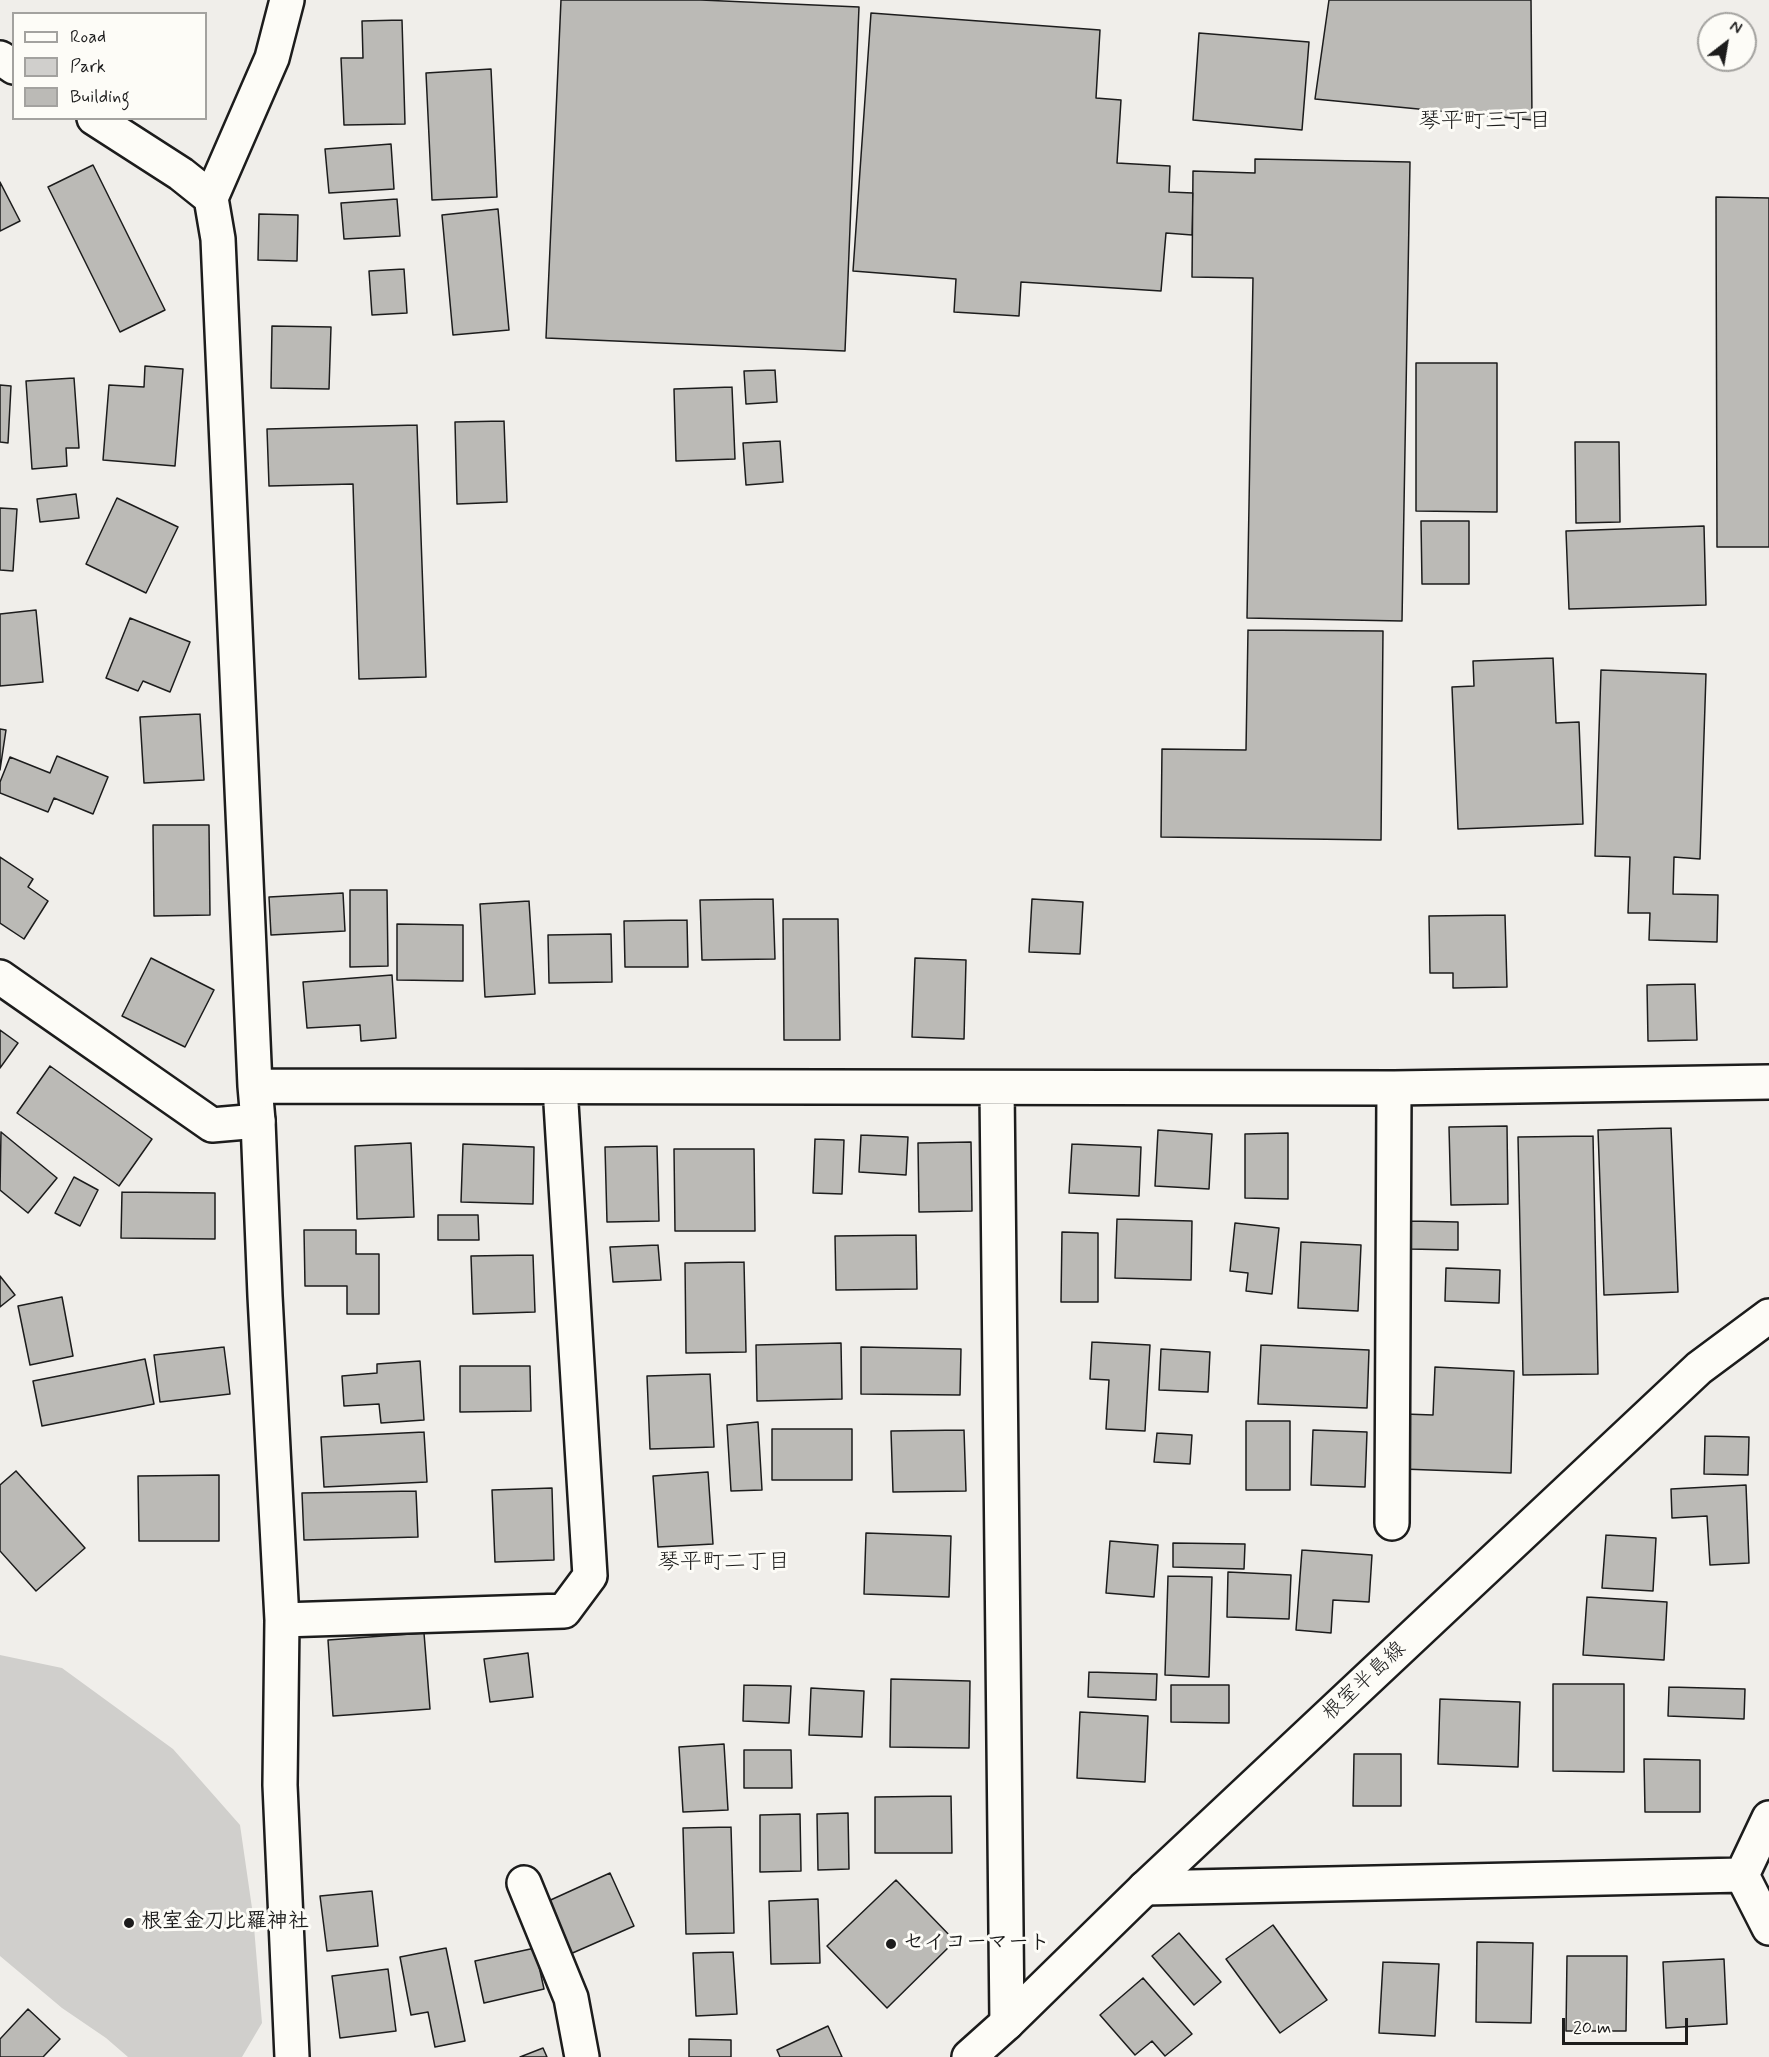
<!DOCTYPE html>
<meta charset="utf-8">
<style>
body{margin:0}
#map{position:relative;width:1769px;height:2057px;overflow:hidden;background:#f0eeea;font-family:Mynerve,sans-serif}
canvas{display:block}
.legend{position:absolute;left:12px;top:12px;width:195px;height:108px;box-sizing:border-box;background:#fdfcf7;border:2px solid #a3a29f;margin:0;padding:8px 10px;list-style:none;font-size:18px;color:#1c1c1c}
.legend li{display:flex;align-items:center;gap:12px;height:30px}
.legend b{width:30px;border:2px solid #a3a29f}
.north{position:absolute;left:1697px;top:12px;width:60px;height:60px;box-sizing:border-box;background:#fdfcf7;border:2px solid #a3a29f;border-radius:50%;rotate:31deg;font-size:16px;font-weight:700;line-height:24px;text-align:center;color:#1c1c1c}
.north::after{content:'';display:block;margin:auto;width:21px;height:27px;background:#1c1c1c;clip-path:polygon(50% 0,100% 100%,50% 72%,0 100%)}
.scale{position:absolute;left:1562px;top:2018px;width:126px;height:27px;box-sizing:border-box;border:3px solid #1c1c1c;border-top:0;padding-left:8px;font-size:18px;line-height:21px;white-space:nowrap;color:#1c1c1c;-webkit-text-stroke:4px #fdfcf7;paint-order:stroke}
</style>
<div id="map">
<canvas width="1769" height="2057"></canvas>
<ul class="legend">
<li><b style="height:8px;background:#fdfcf7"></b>Road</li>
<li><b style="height:16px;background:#d0cfcc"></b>Park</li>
<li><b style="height:16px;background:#bbbab6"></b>Building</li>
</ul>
<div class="north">N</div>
<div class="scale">20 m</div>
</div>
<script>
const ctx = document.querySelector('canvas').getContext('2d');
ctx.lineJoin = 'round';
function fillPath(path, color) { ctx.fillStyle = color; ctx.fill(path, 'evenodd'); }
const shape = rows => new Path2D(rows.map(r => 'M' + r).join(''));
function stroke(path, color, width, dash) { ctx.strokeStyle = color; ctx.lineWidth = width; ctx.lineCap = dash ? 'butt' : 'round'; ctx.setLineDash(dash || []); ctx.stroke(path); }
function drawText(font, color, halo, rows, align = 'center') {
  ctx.font = font + ' Mynerve,"Klee One",sans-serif'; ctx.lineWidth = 6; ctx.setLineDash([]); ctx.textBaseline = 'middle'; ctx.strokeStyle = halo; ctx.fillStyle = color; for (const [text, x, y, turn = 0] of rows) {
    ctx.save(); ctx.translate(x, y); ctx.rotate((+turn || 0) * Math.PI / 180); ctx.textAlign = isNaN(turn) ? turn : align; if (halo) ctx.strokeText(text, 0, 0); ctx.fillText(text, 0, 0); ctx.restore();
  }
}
fillPath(shape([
 [0,1655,62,1668,173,1749,240,1825,253,1915,262,2023,242,2057,128,2057,106,2038,62,2008,0,1956]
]), '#d0cfcc');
const building = shape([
 [561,0,701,0,859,7,845,351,546,338,561,0],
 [1329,0,1531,0,1532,120,1315,99,1329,0],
 [871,13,1100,30,1096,98,1121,100,1117,163,1170,166,1169,192,1193,193,1192,235,1166,233,1161,291,1021,282,1019,316,954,312,956,279,853,271,871,13],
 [402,20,405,124,344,125,341,58,363,58,362,21,402,20],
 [1199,33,1309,42,1302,130,1193,120,1199,33],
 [491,69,497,197,432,200,426,73,491,69],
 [391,144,394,189,329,193,325,149,391,144],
 [1255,159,1410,162,1402,621,1247,618,1253,278,1192,277,1193,171,1255,173,1255,159],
 [93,165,165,310,120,332,48,187,93,165],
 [0,182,20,221,0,231,0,182],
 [1716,197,1769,198,1769,547,1717,547,1716,197],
 [397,199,400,236,344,239,341,203,397,199],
 [498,209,509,330,453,335,442,215,498,209],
 [259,214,298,215,297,261,258,260,259,214],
 [404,269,407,313,372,315,369,271,404,269],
 [272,326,331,327,329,389,271,388,272,326],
 [1416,363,1497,363,1497,512,1416,511,1416,363],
 [145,366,183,369,175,466,103,460,109,385,144,387,145,366],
 [775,370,777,402,746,404,744,371,775,370],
 [74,378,79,448,66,448,67,466,32,469,26,381,74,378],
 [0,385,11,386,8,443,0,442,0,385],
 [732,387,735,459,676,461,674,389,732,387],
 [504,421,507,502,457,504,455,422,504,421],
 [417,425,426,677,359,679,353,484,269,486,267,429,417,425],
 [780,441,783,482,746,485,743,443,780,441],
 [1575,442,1619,442,1620,522,1576,523,1575,442],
 [76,494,79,518,40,522,37,499,76,494],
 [117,498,178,527,146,593,86,564,117,498],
 [0,508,17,509,13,571,0,570,0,508],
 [1421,521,1469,521,1469,584,1422,584,1421,521],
 [1704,526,1706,605,1569,609,1566,531,1704,526],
 [36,610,43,682,0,686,0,614,36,610],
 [130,618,190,642,170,692,143,681,138,691,106,678,130,618],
 [1248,630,1383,631,1381,840,1161,837,1162,749,1246,750,1248,630],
 [1553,658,1556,723,1579,722,1583,824,1458,829,1452,687,1474,686,1473,661,1553,658],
 [1601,670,1706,674,1700,859,1674,857,1673,894,1718,895,1717,942,1649,940,1650,913,1628,913,1630,857,1595,856,1601,670],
 [200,714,204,780,144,783,140,717,200,714],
 [0,729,6,730,0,770,0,729],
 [57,756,108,777,93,814,54,798,48,812,0,793,0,782,10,757,50,773,57,756],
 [153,825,209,825,210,915,154,916,153,825],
 [0,857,33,879,28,887,48,901,24,939,0,923,0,857],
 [350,890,387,890,388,966,350,967,350,890],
 [343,893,345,931,271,935,269,897,343,893],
 [773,899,775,959,702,960,700,900,773,899],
 [1032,899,1083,902,1080,954,1029,952,1032,899],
 [529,901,535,994,485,997,480,904,529,901],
 [1505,915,1507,987,1453,988,1453,973,1430,973,1429,916,1505,915],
 [783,919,838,919,840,1040,784,1040,783,919],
 [687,920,688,967,625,967,624,921,687,920],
 [397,924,463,925,463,981,397,980,397,924],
 [611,934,612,982,549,983,548,935,611,934],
 [151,958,214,990,185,1047,122,1016,151,958],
 [915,958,966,960,964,1039,912,1037,915,958],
 [392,975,396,1038,361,1041,360,1025,307,1028,303,982,392,975],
 [1695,984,1697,1040,1648,1041,1647,985,1695,984],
 [0,1030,18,1043,0,1068,0,1030],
 [50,1066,152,1139,119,1186,17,1113,50,1066],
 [1507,1126,1508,1204,1451,1205,1449,1127,1507,1126],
 [1671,1128,1678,1292,1604,1295,1598,1130,1671,1128],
 [1158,1130,1212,1134,1209,1189,1155,1186,1158,1130],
 [1,1132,57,1178,28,1213,0,1190,1,1132],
 [1288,1133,1288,1199,1245,1198,1245,1134,1288,1133],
 [861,1135,908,1137,906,1175,859,1172,861,1135],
 [1593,1136,1598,1374,1523,1375,1518,1137,1593,1136],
 [815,1139,844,1140,842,1194,813,1193,815,1139],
 [971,1142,972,1211,919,1212,918,1143,971,1142],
 [411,1143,414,1217,357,1219,355,1146,411,1143],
 [463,1144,534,1147,533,1204,461,1202,463,1144],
 [1072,1144,1141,1147,1139,1196,1069,1193,1072,1144],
 [657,1146,659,1221,607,1222,605,1147,657,1146],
 [674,1149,754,1149,755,1231,675,1231,674,1149],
 [74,1177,98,1190,80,1226,55,1213,74,1177],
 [122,1192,215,1193,215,1239,121,1238,122,1192],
 [438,1215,478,1215,479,1240,438,1240,438,1215],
 [1117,1219,1192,1221,1191,1280,1115,1278,1117,1219],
 [1410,1221,1458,1222,1458,1250,1409,1249,1410,1221],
 [1235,1223,1279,1228,1272,1294,1246,1291,1248,1273,1230,1271,1235,1223],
 [304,1230,356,1230,356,1254,379,1254,379,1314,347,1314,347,1286,305,1286,304,1230],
 [1062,1232,1098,1233,1098,1302,1061,1302,1062,1232],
 [916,1235,917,1289,836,1290,835,1236,916,1235],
 [1301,1242,1361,1245,1358,1311,1298,1308,1301,1242],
 [658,1245,661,1280,613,1282,610,1247,658,1245],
 [533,1255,535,1312,473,1314,471,1256,533,1255],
 [744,1262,746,1352,686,1353,685,1263,744,1262],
 [1446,1268,1500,1270,1499,1303,1445,1301,1446,1268],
 [0,1276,15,1295,0,1307,0,1276],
 [62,1297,73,1356,30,1365,18,1306,62,1297],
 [1092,1342,1150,1345,1145,1431,1106,1429,1109,1380,1090,1379,1092,1342],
 [841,1343,842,1399,757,1401,756,1345,841,1343],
 [1261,1345,1369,1350,1367,1408,1258,1404,1261,1345],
 [224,1347,230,1394,160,1402,154,1355,224,1347],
 [861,1347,961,1349,960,1395,861,1394,861,1347],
 [1161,1349,1210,1352,1208,1392,1159,1390,1161,1349],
 [145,1359,154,1404,42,1426,33,1381,145,1359],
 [420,1361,424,1420,381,1423,379,1404,344,1406,342,1376,377,1373,377,1364,420,1361],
 [460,1366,530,1366,531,1411,460,1412,460,1366],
 [1435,1367,1514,1371,1511,1473,1403,1469,1405,1414,1433,1415,1435,1367],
 [710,1374,714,1447,650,1449,647,1376,710,1374],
 [1246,1421,1290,1421,1290,1490,1246,1490,1246,1421],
 [758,1422,762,1490,731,1491,727,1425,758,1422],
 [772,1429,852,1429,852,1480,772,1480,772,1429],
 [964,1430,966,1491,893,1492,891,1431,964,1430],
 [1313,1430,1367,1432,1365,1487,1311,1485,1313,1430],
 [424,1432,427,1482,324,1487,321,1437,424,1432],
 [1157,1433,1192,1435,1190,1464,1154,1462,1157,1433],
 [1705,1436,1749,1437,1748,1475,1704,1474,1705,1436],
 [16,1471,85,1548,36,1591,0,1551,0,1485,16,1471],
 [708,1472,713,1544,658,1547,653,1476,708,1472],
 [219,1475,219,1541,139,1541,138,1476,219,1475],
 [1746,1485,1749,1563,1710,1565,1707,1516,1672,1518,1671,1489,1746,1485],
 [552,1488,554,1560,495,1562,492,1490,552,1488],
 [416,1491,418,1537,304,1540,302,1493,416,1491],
 [866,1533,951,1536,949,1597,864,1594,866,1533],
 [1606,1535,1656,1538,1653,1591,1602,1588,1606,1535],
 [1110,1541,1158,1545,1154,1597,1106,1593,1110,1541],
 [1173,1543,1245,1544,1244,1569,1173,1567,1173,1543],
 [1302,1550,1372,1555,1369,1602,1333,1600,1331,1633,1296,1630,1302,1550],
 [1228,1572,1291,1575,1289,1619,1227,1617,1228,1572],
 [1168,1576,1212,1577,1209,1677,1165,1675,1168,1576],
 [1587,1597,1667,1602,1664,1660,1583,1655,1587,1597],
 [424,1633,430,1709,333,1716,328,1640,424,1633],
 [528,1653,533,1697,490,1702,484,1659,528,1653],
 [1089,1672,1157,1674,1156,1700,1088,1697,1089,1672],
 [891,1679,970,1681,969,1748,890,1747,891,1679],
 [1553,1684,1624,1684,1624,1772,1553,1771,1553,1684],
 [744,1685,791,1686,789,1723,743,1721,744,1685],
 [1171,1685,1229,1685,1229,1723,1171,1722,1171,1685],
 [1669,1687,1745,1689,1744,1719,1668,1716,1669,1687],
 [811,1688,864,1691,862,1737,809,1735,811,1688],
 [1440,1699,1520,1702,1518,1767,1438,1764,1440,1699],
 [1080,1712,1148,1716,1145,1782,1077,1778,1080,1712],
 [724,1744,728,1810,683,1812,679,1747,724,1744],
 [744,1750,791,1750,792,1788,744,1788,744,1750],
 [1354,1754,1401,1754,1401,1806,1353,1806,1354,1754],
 [1644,1759,1700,1760,1700,1812,1645,1812,1644,1759],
 [951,1796,952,1853,875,1853,875,1797,951,1796],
 [848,1813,849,1869,818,1870,817,1814,848,1813],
 [800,1814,801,1871,760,1872,760,1815,800,1814],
 [731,1827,734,1933,686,1934,683,1828,731,1827],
 [610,1873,634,1926,568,1955,544,1903,610,1873],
 [896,1880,955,1941,887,2008,827,1946,896,1880],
 [372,1891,378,1946,327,1951,320,1896,372,1891],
 [818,1899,820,1963,771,1964,769,1901,818,1899],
 [1273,1925,1327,2000,1280,2033,1226,1959,1273,1925],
 [1179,1933,1221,1982,1194,2005,1152,1956,1179,1933],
 [1477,1942,1533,1943,1531,2023,1476,2022,1477,1942],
 [446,1948,465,2041,435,2047,428,2012,411,2015,400,1957,446,1948],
 [535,1948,544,1989,484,2003,475,1961,535,1948],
 [733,1952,737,2014,696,2016,693,1953,733,1952],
 [1567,1956,1627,1956,1626,2031,1566,2031,1567,1956],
 [1724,1959,1727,2024,1666,2028,1663,1962,1724,1959],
 [1383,1962,1439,1964,1435,2036,1379,2033,1383,1962],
 [388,1969,396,2031,340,2038,332,1976,388,1969],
 [1143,1978,1192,2034,1165,2056,1152,2041,1135,2055,1100,2015,1143,1978],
 [28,2009,60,2039,43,2057,0,2057,0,2039,28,2009],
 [828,2026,842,2057,780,2057,777,2050,828,2026],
 [689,2039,731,2040,731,2057,689,2057,689,2039],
 [543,2048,547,2057,520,2057,543,2048]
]);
fillPath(building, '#bbbab6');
stroke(building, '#1c1c1c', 1.5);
const street = shape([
 [0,58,14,67],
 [94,118,181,174,211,198,218,239,255,1086,258,1121,265,1296,282,1620,280,1785,292,2057],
 [211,198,272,58,287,0],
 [255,1086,1394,1088,1769,1082],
 [997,1088,1007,2023],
 [1392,1523,1394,1088],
 [282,1620,564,1611,590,1576,560,1087],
 [1742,1875,1769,1928],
 [524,1883,571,1998,582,2057],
 [1145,1888,1742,1875,1769,1818]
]);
const secondary = shape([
 [0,977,212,1125,258,1121]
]);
const primary = shape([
 [969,2057,1007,2023,1145,1888,1699,1368,1769,1316]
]);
stroke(street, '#1c1c1c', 38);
stroke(secondary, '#1c1c1c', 38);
stroke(primary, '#1c1c1c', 38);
stroke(street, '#fdfcf7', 33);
stroke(secondary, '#fdfcf7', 33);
stroke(primary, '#fdfcf7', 33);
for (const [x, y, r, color] of [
 [129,1923,6,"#1c1c1c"],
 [891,1944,6,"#1c1c1c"]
]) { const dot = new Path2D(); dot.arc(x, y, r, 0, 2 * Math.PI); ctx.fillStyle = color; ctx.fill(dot); stroke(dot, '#fdfcf7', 2); }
drawText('21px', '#1c1c1c', '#fdfcf7', [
 ["根室半島線",1365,1682,-43]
]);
drawText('bold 21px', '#1c1c1c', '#fdfcf7', [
 ["根室金刀比羅神社",141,1923],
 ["セイコーマート",903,1944]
], 'left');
drawText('22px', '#1c1c1c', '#fdfcf7', [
 ["琴平町三丁目",1485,122],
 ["琴平町二丁目",724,1563]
]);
</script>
